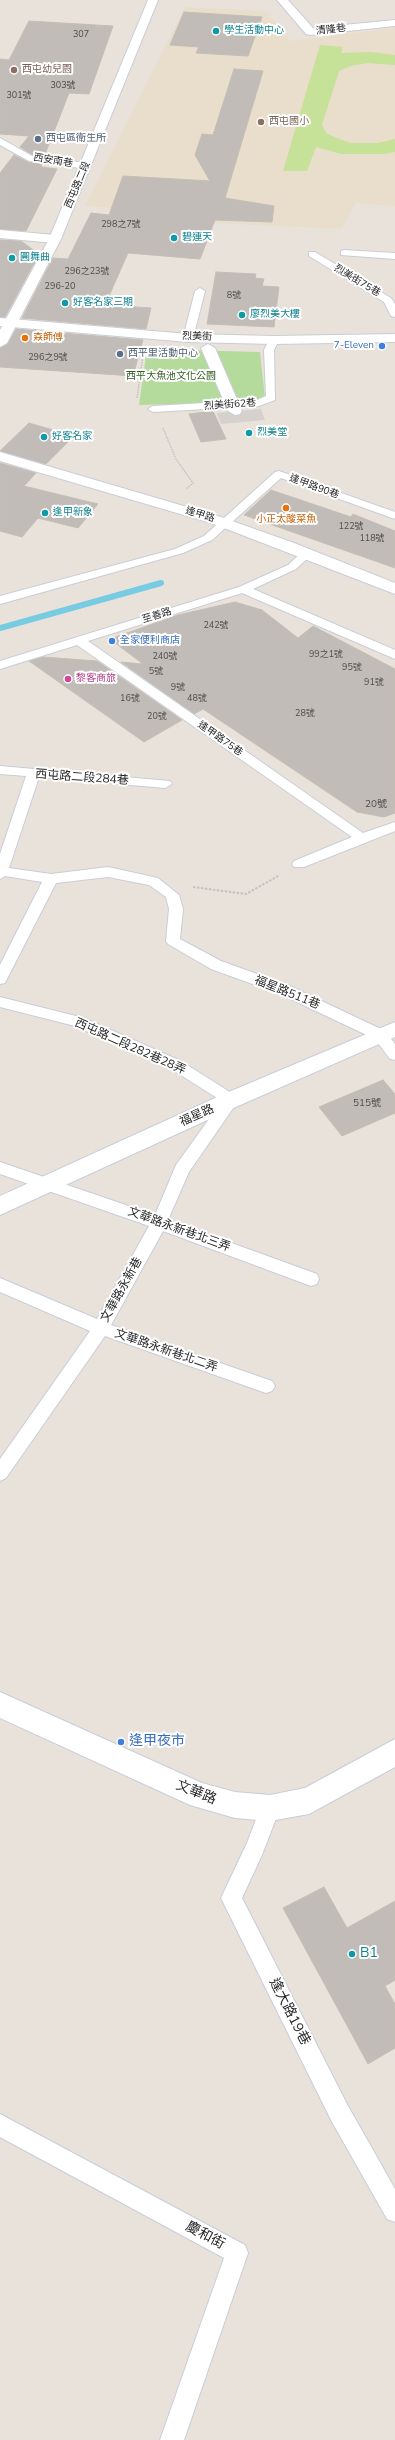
<!DOCTYPE html>
<meta charset="utf-8">
<style>
body{margin:0}
canvas{display:block;background:#e9e2db}
</style>
<canvas width="395" height="2440"></canvas>
<script>
const ctx = document.querySelector('canvas').getContext('2d');
ctx.lineJoin = 'round';
function fillPath(path, color) { ctx.fillStyle = color; ctx.fill(path, 'evenodd'); }
const shape = rows => new Path2D(rows.map(r => 'M' + r).join(''));
function stroke(path, color, width, dash) { ctx.strokeStyle = color; ctx.lineWidth = width; ctx.lineCap = dash ? 'butt' : 'round'; ctx.setLineDash(dash || []); ctx.stroke(path); }
function drawText(font, color, halo, rows, align = 'center') {
  ctx.font = font + ' "Nunito Sans","Noto Sans TC",sans-serif'; ctx.lineWidth = 4; ctx.setLineDash([]); ctx.textBaseline = 'middle'; ctx.strokeStyle = halo; ctx.fillStyle = color; for (const [text, x, y, turn = 0] of rows) {
    ctx.save(); ctx.translate(x, y); ctx.rotate((+turn || 0) * Math.PI / 180); ctx.textAlign = isNaN(turn) ? turn : align; if (halo) ctx.strokeText(text, 0, 0); ctx.fillText(text, 0, 0); ctx.restore();
  }
}
fillPath(shape([
 [185,7,266,11,290,41,395,28,395,206,356,203,342,229,212,223,216,215,85,206]
]), '#e9decb');
fillPath(shape([
 [147,349,260,352,265,398,257,402,139,405]
]), '#b5db9c');
fillPath(shape([
 [320,45,343,47,341,53,370,52,395,55,395,65,367,63,351,66,339,71,322,125,327,134,350,143,378,143,395,139,395,152,384,154,341,154,316,147,307,171,283,171]
]), '#c6e198');
fillPath(shape([
 [261,409,265,420,221,424,217,413]
]), '#d6d1cd');
stroke(shape([
 [0,628,161,583]
]), '#77cbe2', 6);
const building = shape([
 [184,12,262,17,248,56,196,53,199,47,170,45,184,12],
 [29,21,113,26,89,94,69,93,44,157,34,156,20,147,29,136,0,134,0,59,9,60,29,21],
 [234,69,263,71,225,198,274,206,272,222,215,220,200,259,128,253,105,305,151,308,146,329,22,318,53,258,68,259,91,213,109,215,123,176,210,181,195,155,202,134,213,135,234,69],
 [14,155,28,162,42,164,41,167,57,169,26,231,0,229,0,173,14,155],
 [0,240,21,241,39,254,5,317,0,317,0,240],
 [216,272,256,274,255,278,264,279,262,286,279,287,274,327,207,324,216,272],
 [16,329,143,340,133,376,0,367,0,348,8,344,16,329],
 [213,411,226,439,201,442,189,414,213,411],
 [29,423,74,436,46,464,0,451,29,423],
 [0,463,36,473,24,486,98,504,78,528,38,518,22,537,0,531,0,463],
 [271,490,351,517,353,514,395,531,395,568,244,515,271,490],
 [235,602,262,610,298,638,313,626,395,669,395,813,384,817,357,812,203,709,194,714,121,662,143,664,110,639,178,615,235,602],
 [43,657,97,661,182,720,144,742,29,661,43,657],
 [383,1080,395,1094,395,1113,342,1136,319,1107,383,1080],
 [324,1887,347,1928,395,1901,395,1980,385,1986,395,2004,395,2048,368,2064,283,1908,324,1887]
]);
fillPath(building, '#c1bcb7');
stroke(building, '#c4beb5', 1);
const service = shape([
 [0,138,34,157,87,163,91,166,87,169,29,161,0,145,0,138],
 [344,250,395,253,395,259,341,255,341,251,344,250],
 [309,252,315,252,391,298,395,304,395,317,391,316,384,302,309,256,309,252],
 [200,288,205,291,193,338,188,341,184,340,183,338,195,291,200,288],
 [274,337,279,340,274,350,275,400,259,406,153,412,148,409,153,406,257,400,266,396,264,350,270,338,274,337],
 [279,471,395,512,395,519,281,478,212,540,183,553,0,604,0,596,175,549,204,536,275,472,279,471],
 [307,550,313,553,296,569,253,589,395,650,395,659,242,593,88,641,363,833,395,822,395,831,304,867,294,867,292,864,294,861,352,837,77,645,0,669,0,661,239,587,288,565,303,551,307,550],
 [0,766,170,781,172,784,165,788,39,777,9,868,51,874,108,867,158,878,179,895,183,909,180,939,221,961,290,986,385,1031,395,1044,395,1060,390,1059,375,1039,280,994,211,969,168,944,166,941,169,909,166,897,149,885,108,877,56,883,7,979,5,983,0,984,0,965,42,882,5,876,0,879,0,854,26,776,0,774,0,766],
 [0,997,84,1018,181,1061,236,1096,239,1100,236,1104,189,1172,168,1220,317,1274,319,1279,317,1284,311,1286,163,1231,111,1325,272,1381,275,1386,272,1391,266,1393,105,1336,6,1478,0,1481,0,1459,90,1331,0,1292,0,1278,97,1319,149,1226,0,1174,0,1162,155,1215,176,1165,222,1101,171,1069,75,1026,0,1007,0,997],
 [270,1798,277,1801,280,1808,262,1855,242,1898,348,2106,395,2189,395,2222,387,2219,332,2122,221,1898,247,1843,263,1801,270,1798],
 [0,2114,245,2245,248,2253,184,2440,160,2440,224,2258,0,2137,0,2114]
]);
const pedestrian = shape([
 [208,344,215,348,242,411,240,414,235,415,228,411,201,348,208,344]
]);
const minor = shape([
 [277,0,288,0,313,28,395,20,395,26,310,35,306,34,277,0],
 [0,230,55,235,61,239,55,243,0,238,0,230],
 [0,318,188,334,274,336,395,334,395,342,274,344,188,342,0,326,0,318],
 [0,452,221,517,294,543,395,583,395,594,211,523,0,461,0,452],
 [0,1692,202,1783,235,1792,270,1795,305,1788,395,1739,395,1767,309,1814,270,1821,235,1818,190,1805,0,1718,0,1692]
]);
const tertiary = shape([
 [148,0,158,0,61,239,7,343,0,347,0,330,49,239,148,0],
 [395,1022,395,1037,238,1106,0,1215,0,1196,224,1094,395,1022]
]);
stroke(service, '#c9cdd8', 2);
stroke(pedestrian, '#c9cdd8', 2);
stroke(minor, '#c9cdd8', 2);
stroke(tertiary, '#c9cdd8', 2);
stroke(shape([
 [137,398,143,355],
 [163,428,176,459,193,483,186,489]
]), '#c3c3c3', 1.5, [1.5, 1]);
stroke(shape([
 [193,887,246,894,280,875]
]), '#c3c3c3', 2, [2.5, 1.5]);
fillPath(service, '#fff');
fillPath(pedestrian, '#fff');
fillPath(minor, '#fff');
fillPath(tertiary, '#fff');
for (const [x, y, r, color] of [
 [216,31,4,"#0f9aa8"],
 [14,70,4,"#8d6e63"],
 [261,122,4,"#8d6e63"],
 [38,139,4,"#5c6f8a"],
 [174,238,4,"#0f9aa8"],
 [12,258,4,"#0f9aa8"],
 [65,303,4,"#0f9aa8"],
 [242,315,4,"#0f9aa8"],
 [25,338,4,"#e8710a"],
 [382,346,4,"#3f7fe0"],
 [120,354,4,"#5c6f8a"],
 [249,433,4,"#0f9aa8"],
 [44,437,4,"#0f9aa8"],
 [286,508,4,"#e8710a"],
 [45,513,4,"#0f9aa8"],
 [112,641,4,"#3f7fe0"],
 [68,679,4,"#d1479c"],
 [121,1742,4,"#3f7fe0"],
 [352,1954,4,"#0f9aa8"]
]) { const dot = new Path2D(); dot.arc(x, y, r, 0, 2 * Math.PI); ctx.fillStyle = color; ctx.fill(dot); stroke(dot, '#fff', 1.5); }
drawText('9px', '#4e4d4c', null, [
 ["307",81,35],
 ["303號",63,86],
 ["301號",19,96],
 ["298之7號",121,225],
 ["296之23號",87,272],
 ["296-20",60,287],
 ["8號",234,296],
 ["296之9號",48,358],
 ["122號",351,527],
 ["118號",372,539],
 ["242號",216,626],
 ["99之1號",326,655],
 ["240號",165,657],
 ["95號",352,668],
 ["5號",156,672],
 ["91號",374,683],
 ["9號",178,688],
 ["16號",130,699],
 ["48號",197,699],
 ["28號",305,714],
 ["20號",157,717]
]);
drawText('10px', '#282828', '#fff', [
 ["清隆巷",331,30,-6],
 ["西安南巷",53,161,10],
 ["西屯路二段",78,185,-67],
 ["烈美街75巷",357,281,31],
 ["烈美街",197,337,2],
 ["烈美街62巷",230,405,-4],
 ["逢甲路90巷",314,487,20],
 ["逢甲路",200,515,17],
 ["至善路",157,616,-17],
 ["逢甲路75巷",220,739,35]
]);
drawText('10px', '#0d838f', '#fff', [
 ["學生活動中心",224,31],
 ["碧連天",182,238],
 ["圓舞曲",20,258],
 ["好客名家三期",73,303],
 ["廖烈美大樓",250,315],
 ["烈美堂",257,433],
 ["好客名家",52,437],
 ["逢甲新象",53,513]
], 'left');
drawText('10px', '#785e54', '#fff', [
 ["西屯幼兒園",22,70],
 ["西屯國小",269,122]
], 'left');
drawText('10px', '#4e5e75', '#fff', [
 ["西屯區衛生所",46,139],
 ["西平里活動中心",128,354]
], 'left');
drawText('10px', '#c56008', '#fff', [
 ["𡘙師傅",33,338],
 ["小正太酸菜魚",286,520,"center"]
], 'left');
drawText('10px', '#366cbe', '#fff', [
 ["7-Eleven",374,346],
 ["全家便利商店",120,641,"left"]
], 'right');
drawText('10px', '#305c20', '#fff', [
 ["西平大魚池文化公園",171,377]
]);
drawText('10px', '#b23c85', '#fff', [
 ["黎客商旅",76,679]
], 'left');
drawText('10px', '#4e4d4c', null, [
 ["20號",376,805],
 ["515號",367,1104]
]);
drawText('12px', '#282828', '#fff', [
 ["西屯路二段284巷",82,778,4],
 ["福星路511巷",287,993,22],
 ["西屯路二段282巷28弄",130,1047,24],
 ["福星路",197,1116,-24],
 ["文華路永新巷北三弄",179,1230,20],
 ["文華路永新巷",122,1290,-61],
 ["文華路永新巷北二弄",166,1351,19]
]);
drawText('14px', '#366cbe', '#fff', [
 ["逢甲夜市",129,1742]
], 'left');
drawText('14px', '#282828', '#fff', [
 ["文華路",196,1793,22],
 ["逢大路19巷",289,2012,63],
 ["慶和街",205,2236,28]
]);
drawText('14px', '#0d838f', '#fff', [
 ["B1",360,1954]
], 'left');
</script>
